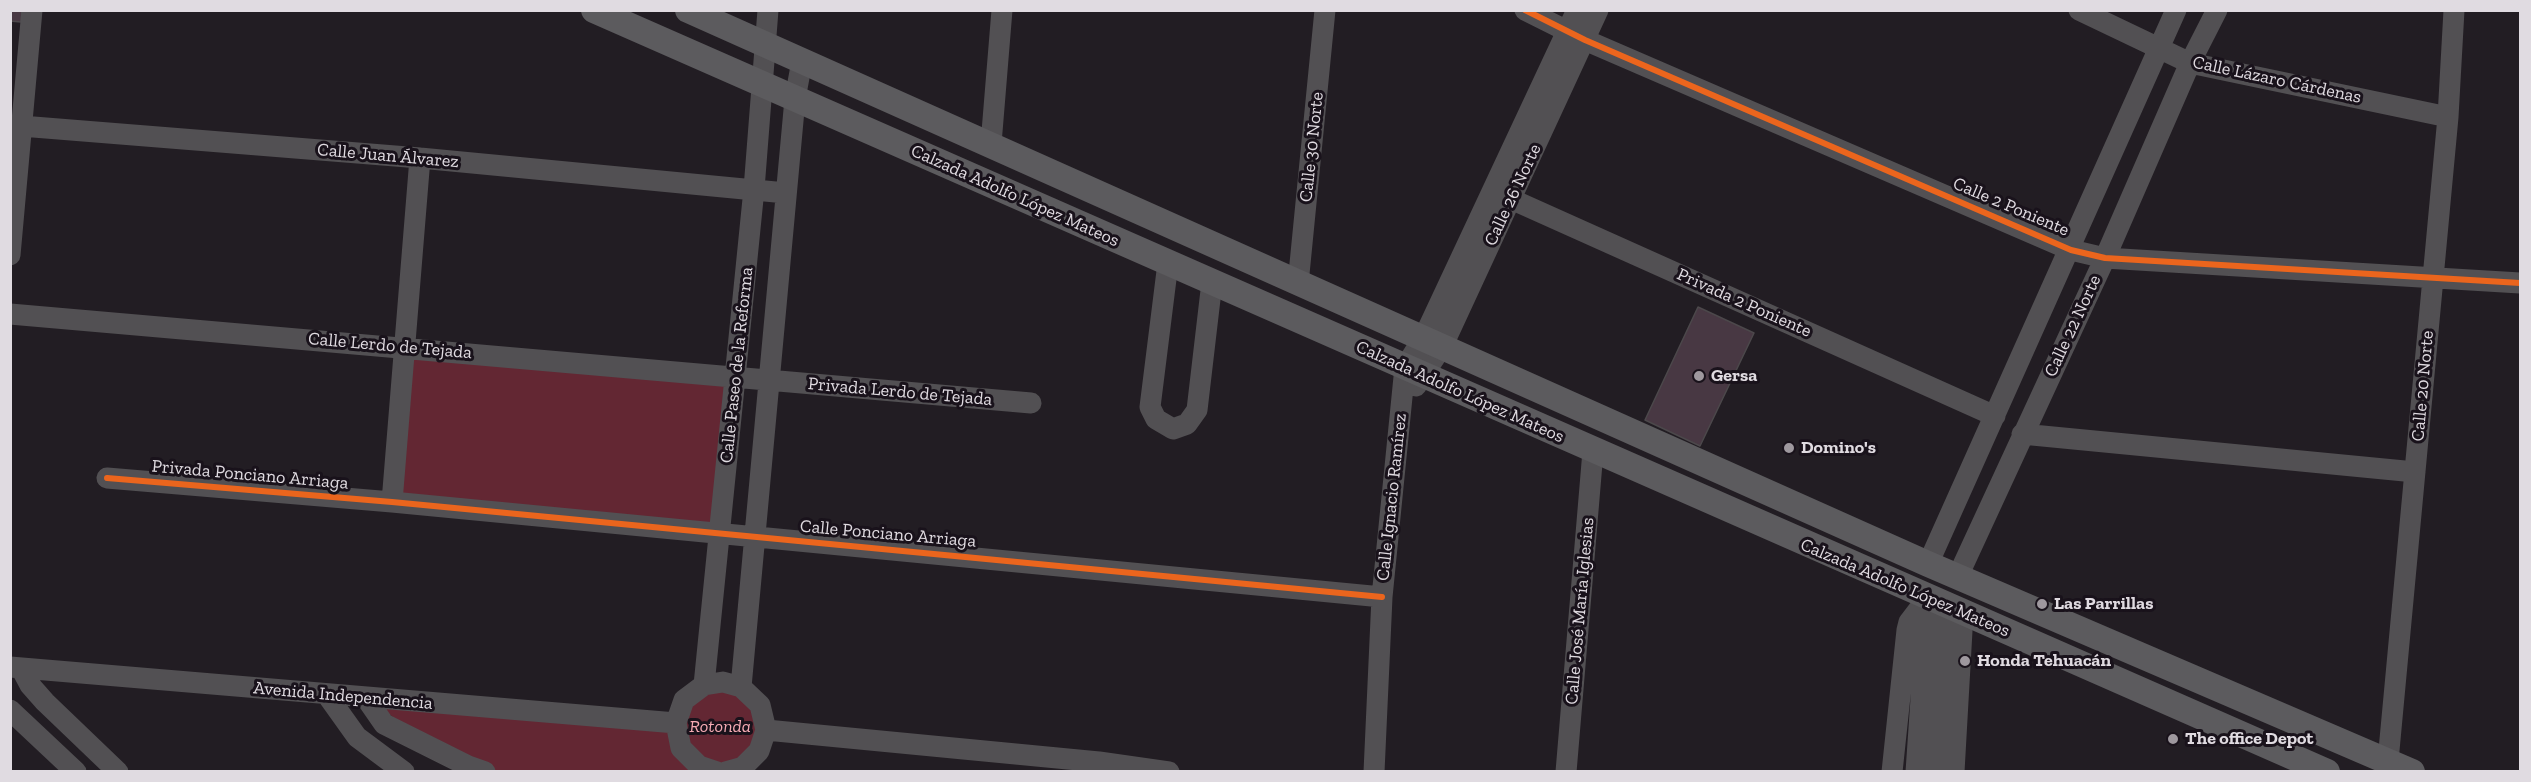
<!DOCTYPE html>
<meta charset="utf-8">
<style>
body{margin:0}
#map{position:relative;width:2531px;height:782px;overflow:hidden;background:#221d23;font-family:"Zilla Slab",serif}
canvas{display:block}
.frame{position:absolute;inset:0;border:12px solid #e0dbe1;pointer-events:none}
</style>
<div id="map">
<canvas width="2531" height="782"></canvas>
<div class="frame"></div>
</div>
<script>
const ctx = document.querySelector('canvas').getContext('2d');
ctx.lineJoin = 'round';
function fillPath(path, color) { ctx.fillStyle = color; ctx.fill(path, 'evenodd'); }
const shape = rows => new Path2D(rows.map(r => 'M' + r).join(''));
function stroke(path, color, width, dash) { ctx.strokeStyle = color; ctx.lineWidth = width; ctx.lineCap = dash ? 'butt' : 'round'; ctx.setLineDash(dash || []); ctx.stroke(path); }
function drawText(font, color, halo, rows, align = 'center') {
  ctx.font = font + ' "Zilla Slab",serif'; ctx.lineWidth = 6; ctx.setLineDash([]); ctx.textBaseline = 'middle'; ctx.strokeStyle = halo; ctx.fillStyle = color; for (const [text, x, y, turn = 0] of rows) {
    ctx.save(); ctx.translate(x, y); ctx.rotate((+turn || 0) * Math.PI / 180); ctx.textAlign = isNaN(turn) ? turn : align; if (halo) ctx.strokeText(text, 0, 0); ctx.fillText(text, 0, 0); ctx.restore();
  }
}
fillPath(shape([
 [405,347,736,379,719,533,392,502],
 [725,686,758,708,758,747,720,771,685,750,687,702],
 [376,703,673,724,692,772,495,771,419,739]
]), '#632733');
const building = shape([
 [10,10,22,10,21,22,10,21,10,10],
 [1698,307,1754,333,1700,446,1645,420,1698,307]
]);
fillPath(building, '#483843');
stroke(building, '#4c484b', 1.5);
stroke(shape([
 [1525,10,1585,40,2071,250,2105,258,2520,283],
 [2079,10,2190,63,2448,117],
 [21,126,420,158,786,193],
 [991,144,1002,10],
 [1493,191,1995,416],
 [10,255,32,10],
 [1168,263,1150,407,1156,419,1173,429,1187,424,1197,410,1212,282],
 [1298,284,1325,10],
 [10,314,1031,403],
 [1416,386,1443,345,1598,10],
 [2022,434,2415,472],
 [107,478,392,502,1382,597],
 [392,502,420,158],
 [1928,564,2176,10],
 [1958,576,2105,258,2190,63,2217,10],
 [10,667,676,723],
 [21,668,30,685,45,702,118,772],
 [704,685,754,189,768,10],
 [741,687,795,99,802,61],
 [327,695,357,737,404,772],
 [366,698,384,724,468,766,485,772],
 [10,710,76,772],
 [766,730,1099,762,1169,772],
 [2388,761,2448,117,2454,10],
 [717,772,699,766,681,748,676,723,684,700,704,685,723,682,741,687,760,705,766,730,759,751,743,767,725,772],
 [1374,772,1382,597,1405,367,1424,337,1577,10],
 [1566,772,1593,451],
 [1892,772,1907,630,1909,622,1928,597],
 [1916,772,1928,597],
 [1933,772,1947,605],
 [1954,772,1963,613]
]), '#525053', 21);
stroke(shape([
 [594,10,2327,772],
 [688,10,1928,564,2412,772]
]), '#5c5b5e', 26);
stroke(shape([
 [1525,10,1585,40,2071,250,2105,258,2520,283],
 [107,478,392,502,1382,597]
]), '#eb651d', 6);
for (const [x, y, r, color] of [
 [1699,376,6,"#9e989e"],
 [1789,448,6,"#9e989e"],
 [2042,604,6,"#9e989e"],
 [1965,661,6,"#9e989e"],
 [2173,739,6,"#9e989e"]
]) { const dot = new Path2D(); dot.arc(x, y, r, 0, 2 * Math.PI); ctx.fillStyle = color; ctx.fill(dot); stroke(dot, '#19121b', 2); }
drawText('18px', '#e0dbe1', '#19121b', [
 ["Calle Lázaro Cárdenas",2277,80,12],
 ["Calle 30 Norte",1312,147,-84],
 ["Calle Juan Álvarez",388,156,5],
 ["Calle 26 Norte",1513,195,-65],
 ["Calzada Adolfo López Mateos",1015,196,24],
 ["Calle 2 Poniente",2011,207,23],
 ["Privada 2 Poniente",1744,303,24],
 ["Calle 22 Norte",2073,326,-65],
 ["Calle Lerdo de Tejada",390,346,5],
 ["Calle Paseo de la Reforma",737,365,-84],
 ["Calle 20 Norte",2423,386,-85],
 ["Privada Lerdo de Tejada",900,392,5],
 ["Calzada Adolfo López Mateos",1460,392,24],
 ["Privada Ponciano Arriaga",250,475,5],
 ["Calle Ignacio Ramírez",1392,497,-84],
 ["Calle Ponciano Arriaga",888,534,5],
 ["Calzada Adolfo López Mateos",1905,588,23],
 ["Calle José María Iglesias",1580,611,-85],
 ["Avenida Independencia",343,696,5]
]);
drawText('bold 18px', '#e0dbe1', '#19121b', [
 ["Gersa",1711,376],
 ["Domino's",1801,448],
 ["Las Parrillas",2054,604],
 ["Honda Tehuacán",1977,661],
 ["The office Depot",2185,739]
], 'left');
drawText('italic 18px', '#f6abb4', '#19121b', [
 ["Rotonda",720,727]
]);
</script>
